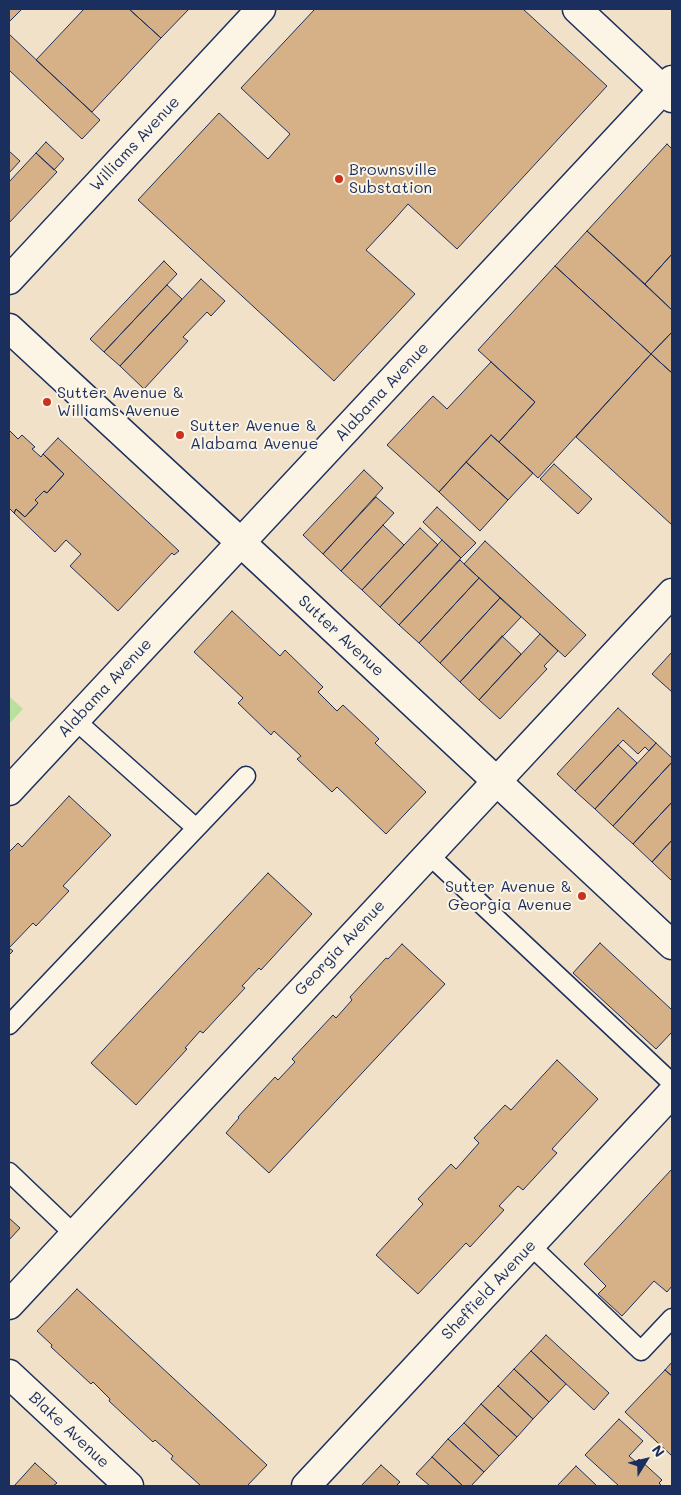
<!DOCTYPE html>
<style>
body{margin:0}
#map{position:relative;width:681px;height:1495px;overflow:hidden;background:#f1e1c9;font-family:Mali,sans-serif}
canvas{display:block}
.frame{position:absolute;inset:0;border:10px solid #1b2f5e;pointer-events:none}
.north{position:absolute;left:621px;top:1435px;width:50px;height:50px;-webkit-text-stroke:4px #fcf5e5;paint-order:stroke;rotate:54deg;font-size:14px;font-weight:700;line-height:20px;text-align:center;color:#1b2f5e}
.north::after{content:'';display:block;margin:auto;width:18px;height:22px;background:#1b2f5e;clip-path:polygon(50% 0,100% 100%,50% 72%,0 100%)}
</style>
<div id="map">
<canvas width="681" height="1495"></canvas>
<div class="frame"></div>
<div class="north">N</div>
</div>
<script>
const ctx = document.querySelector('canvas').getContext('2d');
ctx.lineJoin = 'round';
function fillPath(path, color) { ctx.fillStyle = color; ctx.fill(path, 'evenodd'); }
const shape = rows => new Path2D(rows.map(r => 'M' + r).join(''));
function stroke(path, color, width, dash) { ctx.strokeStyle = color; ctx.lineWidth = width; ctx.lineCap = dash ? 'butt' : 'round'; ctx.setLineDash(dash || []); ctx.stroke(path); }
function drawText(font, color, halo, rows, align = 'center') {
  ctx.font = font + ' Mali,sans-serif'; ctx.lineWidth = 4; ctx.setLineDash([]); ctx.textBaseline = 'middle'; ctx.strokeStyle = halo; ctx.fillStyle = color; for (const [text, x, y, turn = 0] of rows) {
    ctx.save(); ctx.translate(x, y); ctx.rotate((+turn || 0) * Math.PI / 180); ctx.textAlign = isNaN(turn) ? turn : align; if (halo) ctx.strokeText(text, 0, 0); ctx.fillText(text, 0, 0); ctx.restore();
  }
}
fillPath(shape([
 [9,696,23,709,9,724]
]), '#b9e19c');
const building = shape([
 [9,9,22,9,9,22,9,9],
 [84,9,129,9,161,38,92,112,36,60,84,9],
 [129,9,189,9,161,38,129,9],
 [315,9,523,9,607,86,457,249,408,204,393,221,366,250,415,294,334,381,138,200,219,113,268,159,290,134,241,88,315,9],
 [9,34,100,120,82,139,9,70,9,34],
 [46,142,64,159,54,170,36,153,46,142],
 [667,144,672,149,672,254,645,284,587,231,667,144],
 [9,151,20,161,9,173,9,151],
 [36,153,57,172,9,223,9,182,36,153],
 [587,231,672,310,672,332,651,354,555,266,587,231],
 [672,254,672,310,645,284,672,254],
 [164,261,177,274,104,352,90,339,164,261],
 [555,266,651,354,538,478,499,442,535,402,478,350,555,266],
 [201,279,225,301,211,316,207,312,183,337,188,341,144,389,120,366,201,279],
 [167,285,182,299,120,366,104,352,167,285],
 [672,332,672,373,651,354,672,332],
 [651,354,672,373,672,525,576,437,651,354],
 [491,362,535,402,499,442,491,435,439,492,387,445,433,396,447,409,491,362],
 [9,430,18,439,22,435,35,447,32,449,41,457,43,454,64,474,47,493,44,491,35,500,38,503,25,517,16,509,14,513,9,508,9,430],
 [491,435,533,473,508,500,466,462,491,435],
 [58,438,179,551,174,555,172,553,118,611,70,566,81,554,66,540,55,552,14,513,16,509,25,517,38,503,35,500,44,491,47,493,64,474,43,454,58,438],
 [466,462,508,500,480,531,439,492,466,462],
 [554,464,592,499,578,514,540,479,554,464],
 [364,470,383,488,323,554,303,535,364,470],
 [376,497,394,513,341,571,323,554,376,497],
 [437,507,476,543,461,558,423,522,437,507],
 [383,525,404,545,362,590,341,571,383,525],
 [420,528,438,545,380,607,362,590,420,528],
 [442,540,461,558,399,625,380,607,442,540],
 [485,541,586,635,565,657,464,564,485,541],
 [460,560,479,578,419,643,399,625,460,560],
 [479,578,500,598,440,663,419,643,479,578],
 [500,598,521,617,460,682,440,663,500,598],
 [232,611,280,656,285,650,323,687,318,692,337,711,343,705,379,739,375,743,426,792,386,834,337,787,332,792,297,759,301,756,274,731,271,735,238,703,243,698,194,652,232,611],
 [540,634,558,651,544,666,547,669,500,719,479,700,540,634],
 [502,636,521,654,479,700,460,682,502,636],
 [672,652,672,692,652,674,672,652],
 [618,708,656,743,649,751,645,747,638,754,623,740,575,791,557,774,618,708],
 [656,743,672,758,672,762,613,826,595,809,656,743],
 [618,745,637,763,595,809,575,791,618,745],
 [672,762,672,802,633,844,613,826,672,762],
 [69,796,111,835,63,886,69,891,36,926,33,923,9,948,13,951,9,955,9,852,18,843,22,847,69,796],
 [672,802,672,840,652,862,633,844,672,802],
 [672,840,672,879,671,880,652,862,672,840],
 [268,873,312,914,261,970,259,968,242,986,245,988,203,1033,200,1031,185,1048,187,1049,136,1105,91,1063,268,873],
 [600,943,672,1010,672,1032,656,1049,573,973,600,943],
 [402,944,445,984,269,1173,226,1133,239,1118,238,1117,275,1077,278,1080,295,1062,292,1059,333,1015,336,1018,352,1000,350,997,386,958,388,959,402,944],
 [557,1060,598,1099,552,1149,557,1153,523,1190,518,1186,499,1206,504,1210,470,1247,466,1243,418,1294,376,1255,423,1204,418,1199,451,1164,456,1169,479,1143,474,1138,505,1105,511,1110,557,1060],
 [672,1169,672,1286,667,1292,654,1281,622,1316,598,1294,606,1286,584,1264,672,1169],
 [9,1218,20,1228,9,1240,9,1218],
 [77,1289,267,1465,247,1486,201,1486,171,1459,173,1456,155,1440,153,1442,109,1401,110,1399,93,1382,91,1384,51,1347,52,1345,37,1331,77,1289],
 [546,1335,609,1393,594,1410,531,1351,546,1335],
 [531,1351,566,1384,549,1402,514,1369,531,1351],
 [672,1362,672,1376,665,1370,672,1362],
 [514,1369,549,1402,533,1419,498,1386,514,1369],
 [665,1370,672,1376,672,1456,625,1412,665,1370],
 [498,1386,533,1419,517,1437,481,1404,498,1386],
 [481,1404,517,1437,499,1456,464,1423,481,1404],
 [619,1419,643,1441,629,1456,636,1462,639,1459,662,1480,659,1483,662,1486,619,1486,585,1455,619,1419],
 [464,1423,499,1456,484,1472,448,1439,464,1423],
 [448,1439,484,1472,471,1486,463,1486,432,1457,448,1439],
 [432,1457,463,1486,430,1486,416,1474,432,1457],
 [35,1463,57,1483,53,1486,14,1486,35,1463],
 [381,1465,400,1482,396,1486,361,1486,381,1465],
 [576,1466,597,1486,557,1486,576,1466]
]);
fillPath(building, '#d6b187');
stroke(building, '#1b2f5e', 1);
const lane = shape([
 [75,720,196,828],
 [428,854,672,1083],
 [9,1025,246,776],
 [9,1172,74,1234],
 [530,1245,641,1351,672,1318]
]);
const street = shape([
 [577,9,672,98],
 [9,280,261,9],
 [9,791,672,80],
 [9,1305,672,593],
 [9,1374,129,1486],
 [306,1486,672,1093]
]);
const secondary = shape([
 [9,328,263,563,672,945]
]);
stroke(lane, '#1b2f5e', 21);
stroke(street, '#1b2f5e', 31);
stroke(secondary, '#1b2f5e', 31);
stroke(lane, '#fcf5e5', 18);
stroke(street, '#fcf5e5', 28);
stroke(secondary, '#fcf5e5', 28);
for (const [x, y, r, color] of [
 [339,179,5,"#c8321e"],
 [47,402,5,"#c8321e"],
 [180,435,5,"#c8321e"],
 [582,896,5,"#c8321e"]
]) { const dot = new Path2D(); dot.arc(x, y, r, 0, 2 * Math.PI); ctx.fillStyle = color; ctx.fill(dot); stroke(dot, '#fcf5e5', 2); }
drawText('16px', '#1b2f5e', '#fcf5e5', [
 ["Williams Avenue",135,144,-47],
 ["Alabama Avenue",382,392,-47],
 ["Sutter Avenue",341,636,43],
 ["Alabama Avenue",105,688,-47],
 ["Georgia Avenue",340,948,-47],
 ["Sheffield Avenue",489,1290,-47],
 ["Blake Avenue",69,1430,43]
]);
drawText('16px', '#1b2f5e', '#fcf5e5', [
 ["Brownsville",349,170],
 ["Substation",349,188],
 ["Sutter Avenue &",57,393],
 ["Williams Avenue",57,411],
 ["Sutter Avenue &",190,426],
 ["Alabama Avenue",190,444],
 ["Sutter Avenue &",572,887,"right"],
 ["Georgia Avenue",572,905,"right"]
], 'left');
</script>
